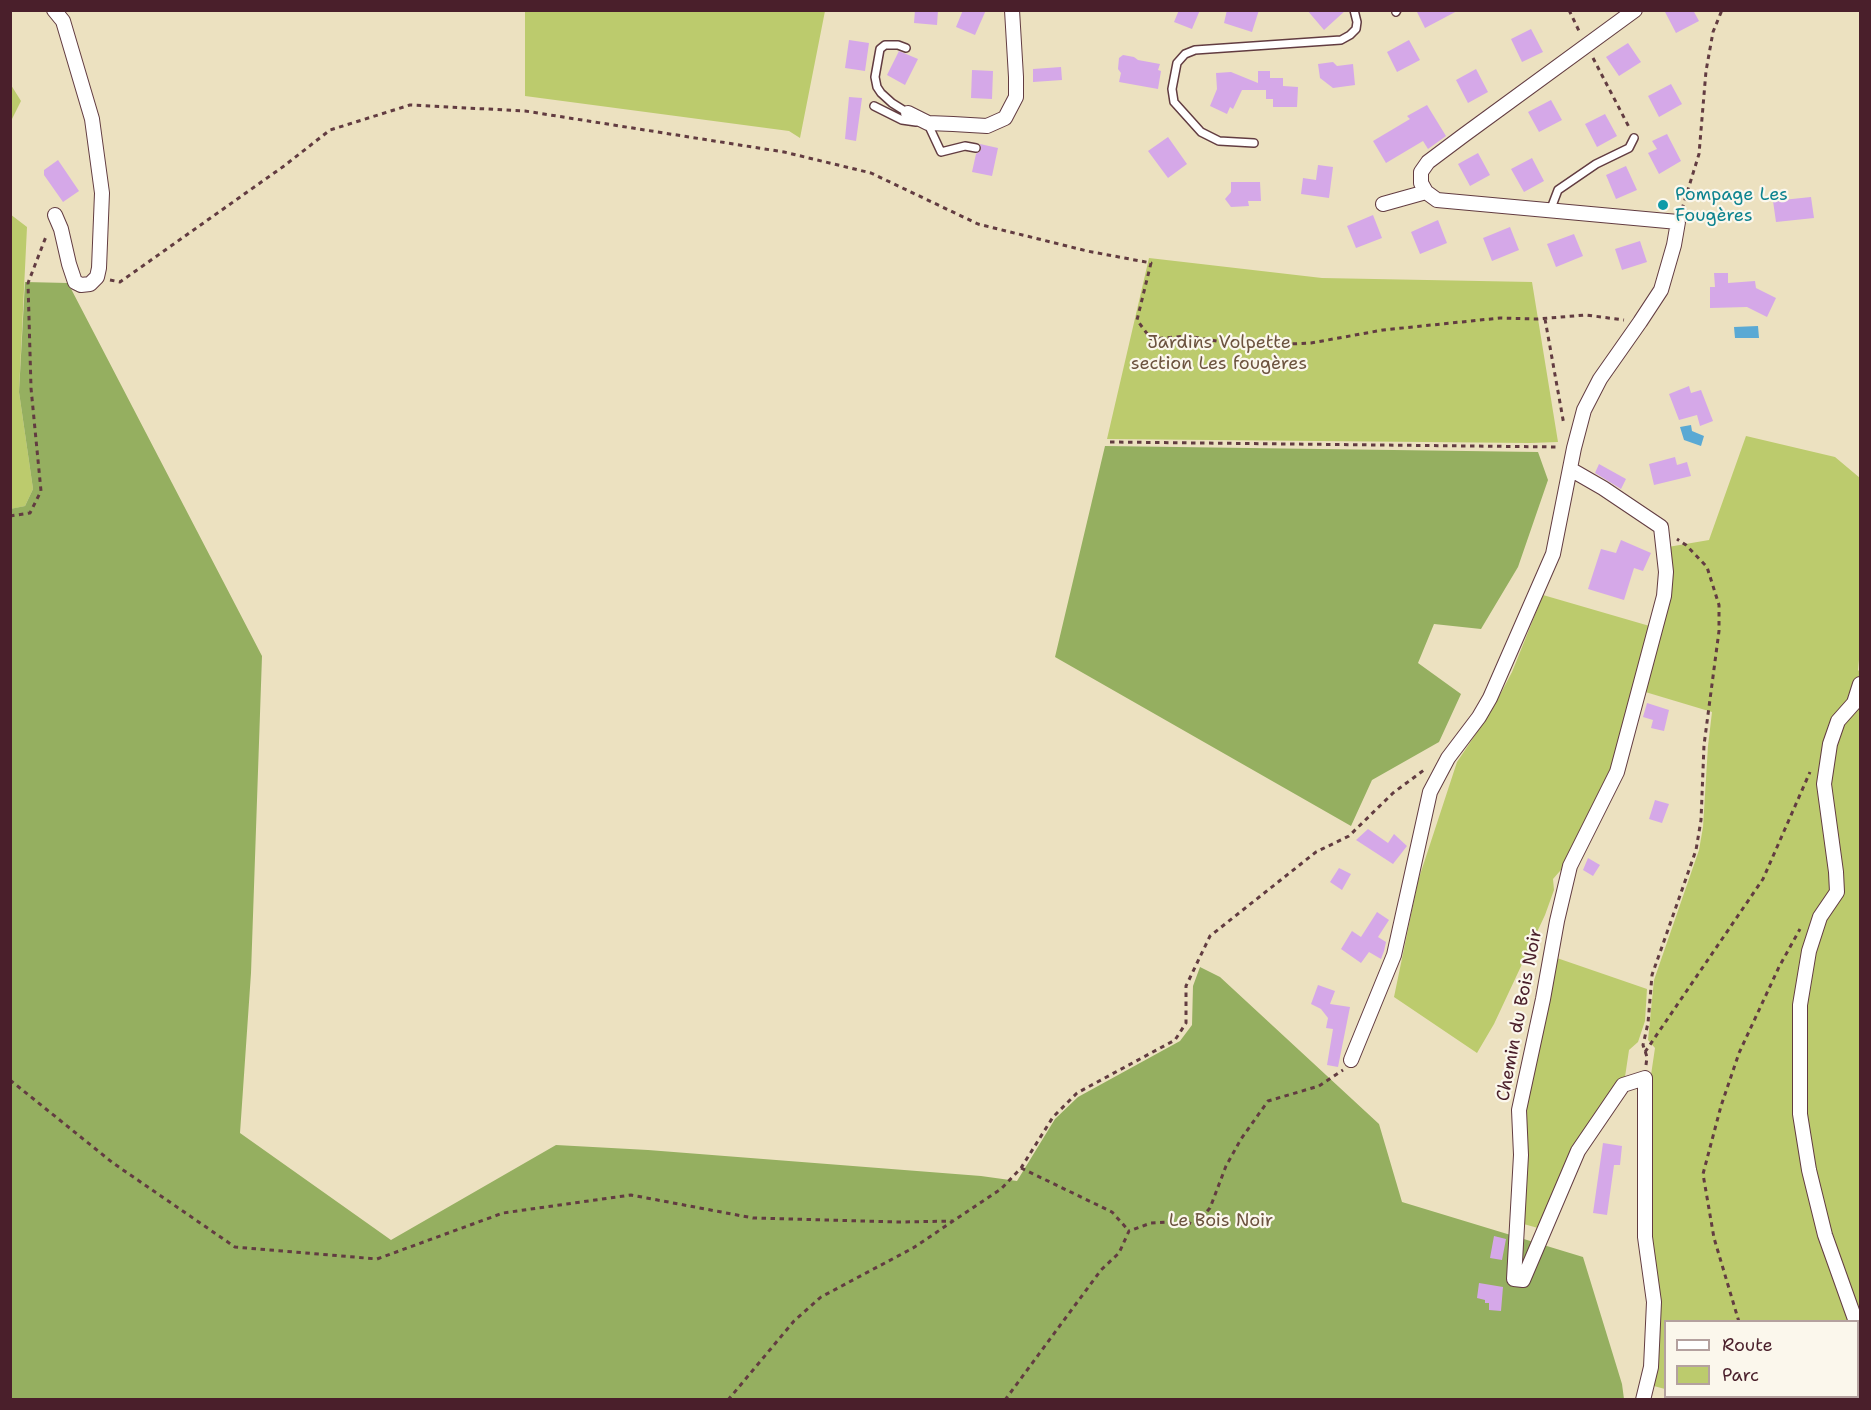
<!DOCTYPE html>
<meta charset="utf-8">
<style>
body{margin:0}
#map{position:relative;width:1871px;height:1410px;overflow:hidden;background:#ece1c0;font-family:"Shantell Sans",sans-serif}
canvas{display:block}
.frame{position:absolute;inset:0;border:12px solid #4a1f2b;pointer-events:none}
.legend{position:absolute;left:1664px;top:1320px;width:195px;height:78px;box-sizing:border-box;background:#fbf7ec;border:2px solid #b4a19f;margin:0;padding:8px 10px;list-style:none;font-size:18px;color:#4a1f2b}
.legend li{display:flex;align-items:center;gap:12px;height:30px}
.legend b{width:30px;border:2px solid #b4a19f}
</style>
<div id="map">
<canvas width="1871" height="1410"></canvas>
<div class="frame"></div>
<ul class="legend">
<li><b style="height:8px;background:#fff"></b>Route</li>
<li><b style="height:16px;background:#bccb6d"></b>Parc</li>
</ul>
</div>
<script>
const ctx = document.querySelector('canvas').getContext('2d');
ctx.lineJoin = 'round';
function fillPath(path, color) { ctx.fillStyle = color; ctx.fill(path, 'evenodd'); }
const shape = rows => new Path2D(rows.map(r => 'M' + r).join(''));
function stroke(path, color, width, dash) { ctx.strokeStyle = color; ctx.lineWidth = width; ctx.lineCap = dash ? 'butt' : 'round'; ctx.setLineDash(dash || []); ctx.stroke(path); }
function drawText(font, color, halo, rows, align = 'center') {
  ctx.font = font + ' "Shantell Sans",sans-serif'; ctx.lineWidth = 4.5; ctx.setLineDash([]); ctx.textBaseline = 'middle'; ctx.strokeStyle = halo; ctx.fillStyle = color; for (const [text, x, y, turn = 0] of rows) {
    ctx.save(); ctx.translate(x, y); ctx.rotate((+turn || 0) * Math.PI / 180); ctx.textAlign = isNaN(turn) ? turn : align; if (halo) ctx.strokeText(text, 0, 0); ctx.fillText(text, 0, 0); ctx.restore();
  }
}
fillPath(shape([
 [525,11,825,11,800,138,789,131,525,96],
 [11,85,21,101,11,121],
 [10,214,27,227,19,392,33,489,25,506,11,509],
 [1149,258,1322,278,1532,282,1558,442,1530,443,1107,439],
 [1746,436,1835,457,1860,478,1860,649,1858,670,1860,672,1860,1399,1723,1400,1706,1397,1858,1396,1858,1322,1666,1322,1665,1389,1650,1385,1647,1102,1655,1048,1648,1040,1654,980,1699,850,1703,827,1708,746,1712,712,1642,691,1668,547,1709,540],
 [1543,595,1653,627,1607,781,1567,863,1553,879,1554,890,1545,915,1494,1024,1477,1053,1394,997,1418,881,1457,762,1492,710,1512,672],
 [1554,957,1647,989,1645,1021,1638,1042,1629,1050,1625,1077,1566,1166,1538,1228,1520,1223,1522,1112]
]), '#bccb6d');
fillPath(shape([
 [25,282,68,283,262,656,251,973,240,1133,391,1240,556,1145,648,1150,981,1176,1017,1181,1055,1119,1078,1097,1180,1041,1192,1025,1193,986,1200,967,1220,977,1379,1124,1402,1202,1583,1257,1622,1384,1624,1399,11,1400,10,509,25,506,33,489,19,392],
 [1105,446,1538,452,1548,480,1518,567,1481,629,1434,624,1418,663,1461,694,1439,742,1372,780,1351,826,1055,657]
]), '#95af60');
fillPath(shape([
 [1758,326,1759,338,1735,338,1734,327],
 [1691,425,1692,431,1704,436,1701,446,1684,440,1680,427]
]), '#5aa9d4');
fillPath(shape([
 [915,10,938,10,937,25,914,23],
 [963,10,986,10,975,35,956,27],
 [1179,10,1200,10,1192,29,1174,22],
 [1227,10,1259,10,1252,32,1224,23],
 [1307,10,1346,10,1324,30],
 [1416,10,1459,10,1425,28],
 [1664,10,1693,10,1699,21,1676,33],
 [1531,29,1543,52,1522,62,1511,39],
 [849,40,869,43,865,71,845,68],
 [1409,40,1420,60,1397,72,1387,52],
 [1628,43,1641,62,1619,76,1606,57],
 [899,51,918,59,905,85,887,75],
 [1123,55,1134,57,1138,60,1160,64,1158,70,1161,71,1158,89,1119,82,1121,73,1118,69,1119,58],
 [1333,62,1337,66,1353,64,1355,85,1333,88,1320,78,1318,64],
 [1061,67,1062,80,1033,82,1033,69],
 [1476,69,1488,92,1468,103,1456,80],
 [972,70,993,71,992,99,971,98],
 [1258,71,1270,71,1270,78,1283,78,1283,86,1298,87,1297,107,1273,107,1273,99,1266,99,1266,90,1242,90,1233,109,1230,107,1227,114,1210,106,1217,89,1216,73,1231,72,1258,83],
 [1671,84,1682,104,1659,117,1648,96],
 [849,97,862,98,856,141,845,139],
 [1551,100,1562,120,1539,132,1528,112],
 [1427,105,1446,136,1428,149,1423,141,1386,163,1373,141,1410,119,1407,116],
 [1605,114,1617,136,1597,147,1585,124],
 [1667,134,1681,161,1659,174,1648,153,1657,149,1652,141],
 [1168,137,1187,164,1168,178,1148,151],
 [980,144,998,148,992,176,972,172,976,154,981,150],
 [1478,153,1490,175,1470,186,1458,164],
 [1532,158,1544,181,1524,192,1511,169],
 [58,160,79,191,63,202,44,175,44,170],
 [1318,165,1333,167,1329,198,1301,194,1303,178,1316,180],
 [1626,166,1637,190,1616,199,1606,175],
 [1231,182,1260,182,1261,201,1248,201,1249,206,1231,207,1225,199,1231,192],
 [1811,197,1814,218,1776,222,1773,201],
 [1373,215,1382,238,1356,248,1347,226],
 [1438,220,1447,243,1420,254,1411,232],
 [1510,227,1519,250,1492,261,1483,238],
 [1574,234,1583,256,1556,267,1547,244],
 [1640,241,1647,262,1622,270,1615,249],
 [1714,273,1728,273,1728,283,1755,281,1756,288,1776,298,1767,317,1747,307,1710,308,1710,287,1715,287],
 [1689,386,1691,393,1701,390,1713,421,1700,426,1697,415,1679,420,1669,394],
 [1675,457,1677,465,1687,462,1691,476,1654,485,1649,464],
 [1599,464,1626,479,1621,489,1595,473],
 [1621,540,1651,553,1643,571,1634,568,1624,600,1588,589,1601,549,1616,553],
 [1647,703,1669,710,1664,731,1651,728,1653,720,1643,717],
 [1655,800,1669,804,1662,823,1649,819],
 [1368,829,1388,843,1394,834,1407,846,1393,864,1356,840],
 [1588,858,1600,865,1593,876,1583,870],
 [1339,868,1351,874,1342,890,1330,882],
 [1377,912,1389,920,1378,937,1386,942,1384,951,1381,959,1369,952,1361,963,1341,949,1352,931,1361,937],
 [1318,985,1335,991,1330,1004,1350,1007,1338,1067,1327,1065,1333,1029,1326,1028,1328,1018,1321,1009,1311,1004],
 [1603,1143,1622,1146,1620,1165,1614,1165,1607,1215,1593,1213],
 [1494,1236,1506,1239,1502,1260,1490,1258],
 [1479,1283,1503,1287,1501,1311,1489,1310,1489,1303,1485,1303,1485,1300,1477,1298]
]), '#d5a8e8');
const lane = shape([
 [1396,12,1397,10],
 [906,48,898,45,885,45,880,49,875,77,877,87,881,93,892,103,908,113],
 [874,106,902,120,916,122],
 [927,122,941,152,965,146,976,148],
 [1254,143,1219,141,1201,132,1174,102,1172,89,1177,63,1185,54,1195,50,1341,40,1350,35,1356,29,1357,22,1354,10],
 [1550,211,1558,190,1596,164,1629,148,1634,138]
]);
const street = shape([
 [54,10,63,21,92,119,102,193,99,268,97,277,90,284,81,285,75,282,69,264,61,229,55,215],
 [908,113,928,123,953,124,987,126,1005,118,1016,97,1016,77,1012,10],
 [1383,204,1426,192],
 [1570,469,1603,488,1661,527,1666,572,1664,596,1617,772,1570,866,1557,921,1543,999,1519,1110,1521,1155,1514,1279,1523,1280,1578,1151,1623,1085,1645,1078,1645,1237,1654,1302,1651,1367,1643,1400],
 [1351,1060,1394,955,1430,792,1448,758,1479,717,1490,698,1553,554,1574,448,1584,410,1600,379,1640,322,1661,290,1674,245,1678,222,1437,200,1426,192,1421,183,1421,172,1428,162,1464,135,1635,10],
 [1856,1322,1825,1235,1809,1170,1800,1114,1800,1005,1809,951,1820,917,1837,892,1836,872,1824,784,1830,744,1838,721,1854,703,1860,684]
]);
stroke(lane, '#623c41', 10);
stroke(street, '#623c41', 16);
stroke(shape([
 [1569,10,1580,33],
 [1593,58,1630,129],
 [1682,209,1699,154,1706,71,1713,32,1722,10],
 [110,280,120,282,284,166,330,130,410,105,525,111,784,152,871,173,978,224,1087,251,1151,263,1137,320,1151,339,1187,336,1247,346,1311,343,1383,330,1500,318,1538,319,1586,315,1624,320],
 [1545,319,1564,425],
 [1110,442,1560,447],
 [10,516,30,513,41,491,31,388,28,283,47,234],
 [1645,1052,1763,879,1810,772],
 [1646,1065,1647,1057,1643,1045,1648,1023,1652,975,1696,850,1701,820,1704,745,1719,631,1719,605,1707,567,1686,545,1677,539],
 [10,1080,113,1163,235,1247,377,1259,503,1213,631,1195,753,1218,899,1222,953,1221],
 [1021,1168,1112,1212,1129,1231],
 [1739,1322,1714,1238,1703,1174,1721,1106,1739,1053,1779,967,1800,929],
 [1764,1396,1765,1400],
 [728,1400,794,1321,821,1297,913,1248,1001,1189,1021,1168,1053,1117,1077,1093,1175,1040,1186,1023,1186,986,1210,936,1316,852,1349,836,1393,793,1424,770],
 [1005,1400,1101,1270,1119,1253,1129,1231,1151,1223,1184,1221,1195,1225,1210,1208,1226,1166,1241,1139,1268,1101,1319,1086,1343,1070]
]), '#623c41', 3, [4.5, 4.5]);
stroke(lane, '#fff', 7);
stroke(street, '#fff', 14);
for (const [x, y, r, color] of [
 [1663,205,6,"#0f9aa8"]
]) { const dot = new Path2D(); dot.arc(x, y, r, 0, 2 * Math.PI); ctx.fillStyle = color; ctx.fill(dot); stroke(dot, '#fbf7ec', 2); }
drawText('18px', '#0d838f', '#fbf7ec', [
 ["Pompage Les",1675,195],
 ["Fougères",1675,216]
], 'left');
drawText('18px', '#6c533f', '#fbf7ec', [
 ["Jardins Volpette",1219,343],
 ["section Les fougères",1219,364],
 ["Le Bois Noir",1221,1221]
]);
drawText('18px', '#4a1f2b', '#fbf7ec', [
 ["Chemin du Bois Noir",1520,1015,-79]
]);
</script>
